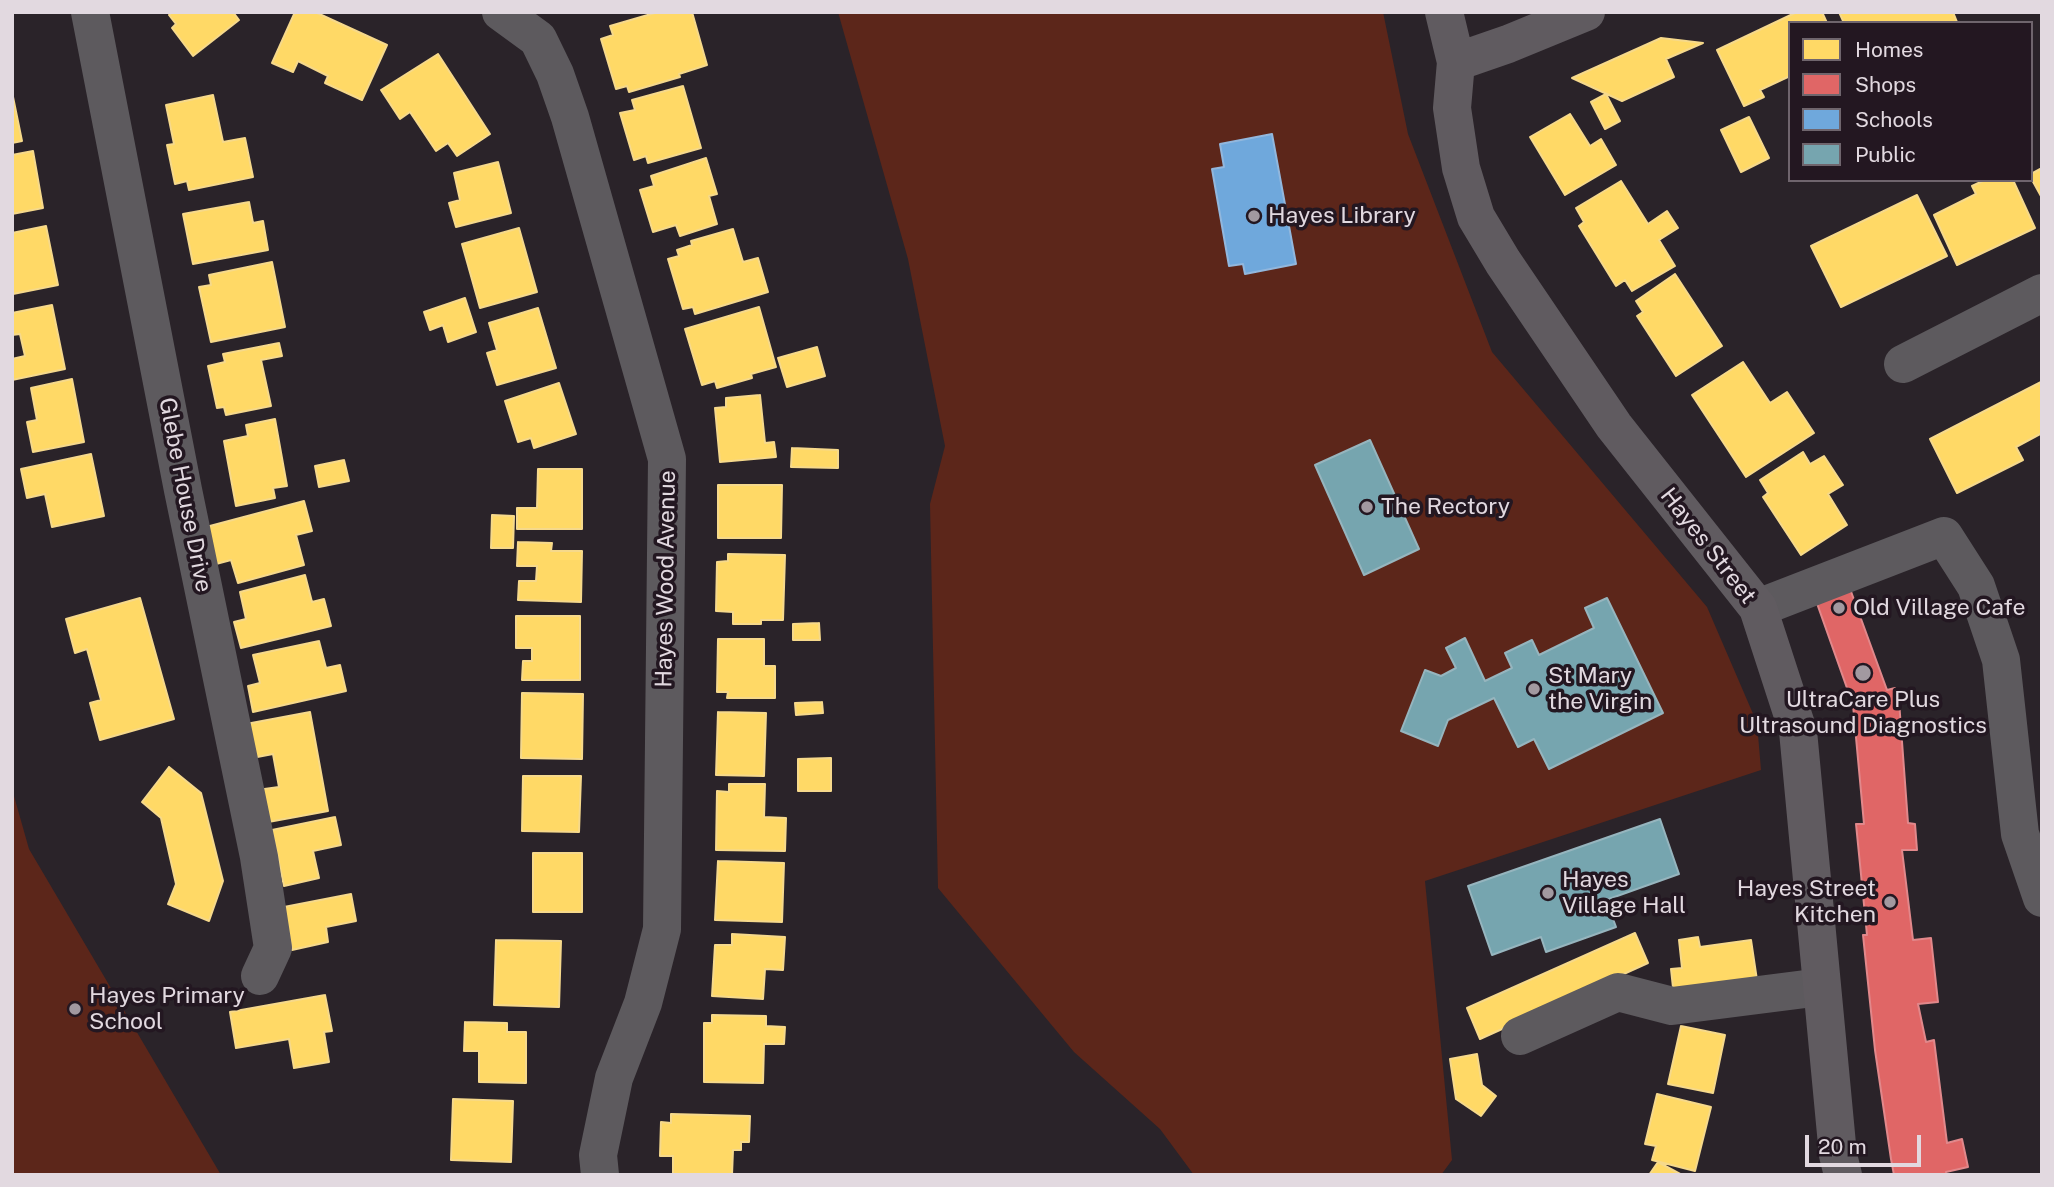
<!DOCTYPE html>
<style>
body{margin:0}
#map{position:relative;width:2054px;height:1187px;overflow:hidden;background:#2a2329;font-family:"Public Sans",sans-serif}
canvas{display:block}
.frame{position:absolute;inset:0;border:14px solid #e2d9e0;pointer-events:none}
.legend{position:absolute;left:1788px;top:21px;width:245px;height:161px;box-sizing:border-box;background:#231721;border:2px solid #6f656d;margin:0;padding:9px 12px;list-style:none;font-size:21px;color:#e2d9e0}
.legend li{display:flex;align-items:center;gap:14px;height:35px}
.legend b{width:35px;border:2px solid #6f656d}
.scale{position:absolute;left:1805px;top:1135px;width:116px;height:32px;box-sizing:border-box;border:4px solid #e2d9e0;border-top:0;padding-left:9px;font-size:21px;line-height:24px;white-space:nowrap;color:#e2d9e0;-webkit-text-stroke:5px #231721;paint-order:stroke}
</style>
<div id="map">
<canvas width="2054" height="1187"></canvas>
<div class="frame"></div>
<ul class="legend">
<li><b style="height:19px;background:#ffd966"></b>Homes</li>
<li><b style="height:19px;background:#e06666"></b>Shops</li>
<li><b style="height:19px;background:#6fa8dc"></b>Schools</li>
<li><b style="height:19px;background:#76a5af"></b>Public</li>
</ul>
<div class="scale">20 m</div>
</div>
<script>
const ctx = document.querySelector('canvas').getContext('2d');
ctx.lineJoin = 'round';
function fillPath(path, color) { ctx.fillStyle = color; ctx.fill(path, 'evenodd'); }
const shape = rows => new Path2D(rows.map(r => 'M' + r).join(''));
function stroke(path, color, width, dash) { ctx.strokeStyle = color; ctx.lineWidth = width; ctx.lineCap = dash ? 'butt' : 'round'; ctx.setLineDash(dash || []); ctx.stroke(path); }
function drawText(font, color, halo, rows, align = 'center') {
  ctx.font = font + ' "Public Sans",sans-serif'; ctx.lineWidth = 7; ctx.setLineDash([]); ctx.textBaseline = 'middle'; ctx.strokeStyle = halo; ctx.fillStyle = color; for (const [text, x, y, turn = 0] of rows) {
    ctx.save(); ctx.translate(x, y); ctx.rotate((+turn || 0) * Math.PI / 180); ctx.textAlign = isNaN(turn) ? turn : align; if (halo) ctx.strokeText(text, 0, 0); ctx.fillText(text, 0, 0); ctx.restore();
  }
}
fillPath(shape([
 [838,12,1383,12,1408,134,1492,352,1707,607,1757,723,1761,770,1425,881,1452,1160,1441,1175,1194,1175,1160,1129,1074,1052,938,888,930,504,945,446,908,259],
 [12,789,29,849,221,1175,12,1175]
]), '#5c261a');
const homes = shape([
 [172,12,233,12,239,20,193,56,172,28,176,24,169,15,172,12],
 [295,12,315,12,387,45,362,100,325,83,328,76,298,61,293,72,272,63,295,12],
 [658,12,692,12,707,65,679,74,680,77,629,92,627,86,616,89,601,39,613,35,610,26,658,12],
 [1797,12,1822,12,1827,23,1790,23,1790,76,1760,90,1764,97,1744,106,1717,50,1797,12],
 [1839,12,1953,12,1957,22,1844,23,1839,12],
 [1661,38,1703,43,1666,59,1674,77,1622,101,1572,78,1661,38],
 [438,54,490,134,457,156,448,143,436,151,410,112,400,119,381,90,438,54],
 [683,86,701,148,648,163,646,156,634,160,620,113,635,110,632,100,683,86],
 [12,92,22,141,12,143,12,92],
 [1606,94,1620,121,1605,129,1591,102,1606,94],
 [213,95,223,142,245,138,253,177,189,190,187,181,175,184,167,145,174,144,166,105,213,95],
 [1570,114,1590,146,1601,139,1616,165,1565,195,1530,137,1570,114],
 [1749,117,1769,158,1741,172,1721,130,1749,117],
 [33,151,43,208,12,214,12,155,33,151],
 [706,158,717,194,709,196,717,224,680,236,676,225,653,232,640,190,654,186,651,176,706,158],
 [498,162,511,213,456,227,449,203,460,200,454,173,498,162],
 [2042,168,2042,198,2031,178,2031,174,2042,168],
 [1985,180,2013,180,2035,228,1957,265,1934,215,1976,194,1972,186,1985,180],
 [1621,181,1648,224,1667,211,1678,228,1659,240,1675,266,1632,291,1625,280,1616,286,1579,226,1584,222,1576,208,1621,181],
 [1917,195,1947,256,1841,307,1811,246,1917,195],
 [249,202,253,223,263,221,268,250,193,264,183,214,249,202],
 [46,226,58,285,13,294,12,233,46,226],
 [519,228,537,292,480,308,462,244,519,228],
 [733,229,743,262,758,258,768,292,695,314,693,307,683,309,668,259,679,256,677,250,692,245,691,241,733,229],
 [272,262,285,327,211,342,199,287,211,285,209,275,272,262],
 [1675,274,1722,346,1676,376,1637,316,1643,312,1636,301,1675,274],
 [465,298,476,332,448,342,443,325,430,330,424,312,465,298],
 [52,305,65,369,12,380,12,359,25,356,20,334,12,335,12,313,52,305],
 [759,307,776,367,751,374,752,378,717,388,715,381,702,385,685,329,759,307],
 [538,308,556,368,497,385,487,353,497,350,489,323,538,308],
 [279,343,282,356,261,360,271,406,226,415,224,407,217,408,208,366,225,362,223,354,279,343],
 [817,347,825,376,787,387,778,358,817,347],
 [1743,362,1770,403,1787,392,1814,433,1746,477,1692,395,1743,362],
 [72,379,84,442,33,452,27,422,37,420,31,388,72,379],
 [2041,382,2042,433,2016,447,2023,460,1957,493,1930,439,2041,382],
 [559,383,576,434,534,448,531,438,518,442,505,401,559,383],
 [760,395,765,443,774,442,776,457,720,462,715,408,726,407,726,398,760,395],
 [275,419,287,486,273,488,275,498,236,506,224,441,248,436,246,425,275,419],
 [792,448,838,450,838,468,791,467,792,448],
 [1803,452,1810,464,1824,456,1843,485,1828,494,1847,525,1801,555,1763,497,1768,493,1760,480,1803,452],
 [91,454,104,516,52,527,45,494,27,498,21,469,91,454],
 [344,460,349,481,319,487,315,466,344,460],
 [538,469,582,469,582,529,517,529,517,508,537,508,538,469],
 [718,485,782,485,781,538,718,538,718,485],
 [304,501,312,531,296,535,304,565,238,583,231,560,216,564,206,527,304,501],
 [492,515,514,516,513,548,491,548,492,515],
 [518,542,552,543,551,551,582,551,581,602,518,600,519,581,536,581,537,566,517,566,518,542],
 [728,554,785,555,783,620,761,620,761,624,733,624,733,612,716,611,717,562,728,561,728,554],
 [305,575,312,602,324,599,331,626,241,648,234,622,246,619,240,592,305,575],
 [140,598,174,719,100,740,90,703,101,700,87,649,75,653,66,619,140,598],
 [516,616,580,616,580,680,522,680,523,661,532,661,532,648,516,648,516,616],
 [819,623,820,640,793,640,793,624,819,623],
 [718,639,764,639,764,666,775,666,775,698,727,698,728,692,717,692,718,639],
 [319,641,326,668,340,665,346,691,253,712,248,686,260,683,253,655,319,641],
 [522,693,583,694,582,759,521,758,522,693],
 [822,702,823,713,796,715,795,703,822,702],
 [310,712,328,811,263,823,257,790,279,787,273,754,252,758,246,724,310,712],
 [718,712,766,713,764,776,716,775,718,712],
 [831,758,831,791,798,791,798,759,831,758],
 [169,767,201,793,223,881,209,921,168,904,176,884,161,818,142,802,169,767],
 [523,776,581,776,579,832,522,831,523,776],
 [729,784,765,784,764,817,786,818,785,851,716,850,717,791,729,792,729,784],
 [335,817,341,845,313,851,319,878,284,886,272,830,335,817],
 [533,853,582,853,582,912,533,912,533,853],
 [718,861,784,863,782,922,715,920,718,861],
 [351,894,356,921,326,927,328,942,292,950,284,907,351,894],
 [1635,933,1648,963,1480,1039,1467,1008,1635,933],
 [732,934,785,937,783,970,765,969,763,999,712,996,715,945,732,945,732,934],
 [1698,937,1700,947,1751,940,1758,987,1674,997,1671,969,1682,968,1679,940,1698,937],
 [496,940,561,941,559,1007,494,1005,496,940],
 [325,995,332,1031,324,1032,329,1062,294,1068,289,1039,236,1048,230,1012,325,995],
 [712,1015,766,1016,766,1026,785,1027,784,1044,764,1044,763,1083,704,1082,704,1023,712,1023,712,1015],
 [465,1022,507,1023,507,1032,526,1032,526,1083,479,1082,479,1051,464,1051,465,1022],
 [1681,1026,1725,1035,1713,1093,1668,1084,1681,1026],
 [1477,1054,1482,1085,1496,1096,1481,1116,1456,1099,1450,1059,1477,1054],
 [1657,1094,1711,1107,1695,1171,1652,1160,1656,1146,1645,1144,1657,1094],
 [453,1099,513,1101,511,1162,451,1160,453,1099],
 [671,1114,750,1116,749,1142,741,1142,741,1150,733,1150,732,1175,673,1175,673,1156,660,1156,661,1122,671,1123,671,1114],
 [1658,1162,1682,1175,1649,1175,1658,1162]
]);
fillPath(homes, '#ffd966');
stroke(homes, '#f6d98b', 2);
const shops = shape([
 [1849,586,1887,690,1895,688,1899,701,1908,823,1915,824,1917,850,1902,850,1913,940,1931,938,1938,1002,1918,1004,1926,1042,1934,1040,1947,1143,1962,1139,1968,1167,1946,1172,1947,1175,1894,1175,1891,1159,1875,1050,1863,935,1867,935,1856,824,1864,824,1853,705,1814,595,1849,586]
]);
fillPath(shops, '#e06666');
stroke(shops, '#e1888b', 2);
const schools = shape([
 [1272,134,1296,264,1245,274,1243,264,1229,266,1212,169,1224,167,1220,144,1272,134]
]);
fillPath(schools, '#6fa8dc');
stroke(schools, '#92b7dd', 2);
const public = shape([
 [1370,440,1419,549,1364,575,1315,465,1370,440],
 [1607,598,1663,713,1549,769,1534,739,1518,747,1494,698,1448,720,1438,746,1401,731,1425,670,1441,676,1456,668,1446,648,1465,638,1485,681,1512,668,1505,653,1532,640,1539,655,1594,628,1585,608,1607,598],
 [1660,819,1679,874,1606,900,1616,927,1546,952,1541,937,1492,955,1468,886,1660,819]
]);
fillPath(public, '#76a5af');
stroke(public, '#96b5be', 2);
stroke(shape([
 [90,12,183,490,259,857,273,948,260,976],
 [501,12,538,39,555,74,570,117,667,459,662,929,643,1003,614,1078,598,1155,600,1175],
 [1903,364,2042,293],
 [1758,608,1944,536,1976,586,2001,660,2020,834,2042,898],
 [1520,1036,1618,992,1672,1006,1821,987]
]), '#5d5a5e', 38);
stroke(shape([
 [1444,12,1456,62,1452,108,1461,168,1476,217,1503,262,1614,426,1758,608,1798,731,1838,1155,1843,1175],
 [1456,62,1508,44,1586,12]
]), '#605b60', 38);
for (const [x, y, r, color] of [
 [1254,216,7,"#a299a0"],
 [1367,507,7,"#a299a0"],
 [1839,608,7,"#a299a0"],
 [1863,673,9,"#a299a0"],
 [1534,689,7,"#a299a0"],
 [1548,893,7,"#a299a0"],
 [1890,902,7,"#a299a0"],
 [75,1009,7,"#a299a0"]
]) { const dot = new Path2D(); dot.arc(x, y, r, 0, 2 * Math.PI); ctx.fillStyle = color; ctx.fill(dot); stroke(dot, '#231721', 2.5); }
drawText('23px', '#e2d9e0', '#231721', [
 ["Hayes Library",1268,216],
 ["The Rectory",1381,507],
 ["Old Village Cafe",1853,608],
 ["St Mary",1548,676],
 ["the Virgin",1548,702],
 ["UltraCare Plus",1863,700,"center"],
 ["Ultrasound Diagnostics",1863,726,"center"],
 ["Hayes",1562,880],
 ["Village Hall",1562,906],
 ["Hayes Street",1876,889,"right"],
 ["Kitchen",1876,915,"right"],
 ["Hayes Primary",89,996],
 ["School",89,1022]
], 'left');
drawText('23px', '#e2d9e0', '#231721', [
 ["Glebe House Drive",185,495,79],
 ["Hayes Street",1708,546,52],
 ["Hayes Wood Avenue",666,579,-89]
]);
</script>
